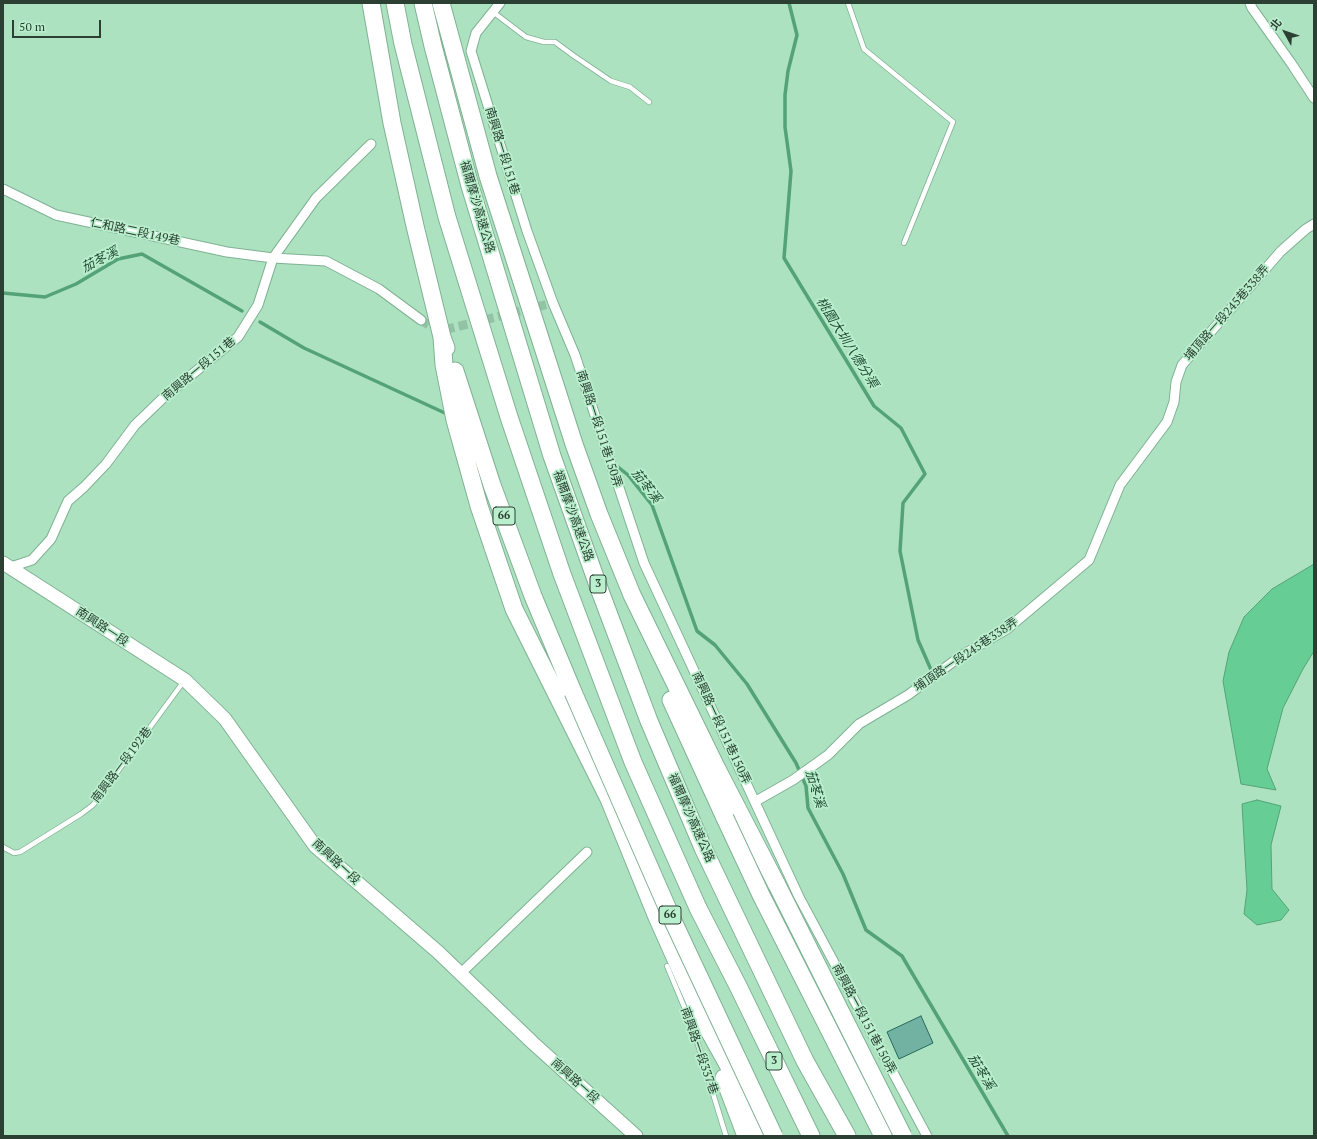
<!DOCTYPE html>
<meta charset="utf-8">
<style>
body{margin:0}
#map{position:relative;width:1317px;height:1139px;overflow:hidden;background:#ade2c0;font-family:"PT Serif","Noto Sans TC",serif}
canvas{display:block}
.frame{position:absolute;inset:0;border:4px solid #2b4033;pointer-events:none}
.north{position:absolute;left:1265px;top:12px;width:40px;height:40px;-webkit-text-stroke:3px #baefcd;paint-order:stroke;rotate:310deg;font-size:11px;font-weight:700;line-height:16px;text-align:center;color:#2b4033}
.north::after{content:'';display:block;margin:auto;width:14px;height:18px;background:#2b4033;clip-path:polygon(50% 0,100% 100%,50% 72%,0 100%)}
.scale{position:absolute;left:12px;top:20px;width:89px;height:18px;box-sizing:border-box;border:2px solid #2b4033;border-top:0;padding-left:5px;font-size:12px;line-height:14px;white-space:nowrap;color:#2b4033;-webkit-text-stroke:3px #baefcd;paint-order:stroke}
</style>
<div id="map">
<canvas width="1317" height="1139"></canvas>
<div class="frame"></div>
<div class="north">北</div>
<div class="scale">50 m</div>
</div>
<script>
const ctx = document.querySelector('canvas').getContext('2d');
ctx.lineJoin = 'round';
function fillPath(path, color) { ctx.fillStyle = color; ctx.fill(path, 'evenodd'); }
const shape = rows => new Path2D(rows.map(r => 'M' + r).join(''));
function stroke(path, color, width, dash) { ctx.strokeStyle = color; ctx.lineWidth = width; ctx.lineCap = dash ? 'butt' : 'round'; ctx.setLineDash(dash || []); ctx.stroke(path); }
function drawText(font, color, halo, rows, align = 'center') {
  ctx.font = font + ' "PT Serif","Noto Sans TC",serif'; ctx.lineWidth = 3.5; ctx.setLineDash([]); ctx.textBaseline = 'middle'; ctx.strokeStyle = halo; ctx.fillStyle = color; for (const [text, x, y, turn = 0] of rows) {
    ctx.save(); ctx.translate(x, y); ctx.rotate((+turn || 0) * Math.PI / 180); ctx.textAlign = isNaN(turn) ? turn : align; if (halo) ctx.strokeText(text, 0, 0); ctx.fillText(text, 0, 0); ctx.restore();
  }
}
const water = shape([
 [1314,564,1314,651,1303,669,1283,708,1267,769,1276,790,1241,784,1223,681,1229,652,1244,617,1272,589,1314,564],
 [1257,800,1281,806,1271,845,1272,889,1289,910,1281,920,1257,925,1244,914,1247,890,1242,804,1257,800]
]);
fillPath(water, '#66ce94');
stroke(water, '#54a377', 1);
stroke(shape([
 [789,3,797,35,788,71,785,95,785,127,791,171,784,258,874,406,901,428,925,474,903,503,900,551,918,640,932,672],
 [3,293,45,297,76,284,118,259,142,254,242,311],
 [260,322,304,348,447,414],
 [618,467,628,475,652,505,697,631,715,645,747,684,796,763,806,786,808,808,843,874,866,930,902,956,1008,1136]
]), '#54a377', 3.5);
const building = shape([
 [921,1016,933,1043,899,1059,887,1032,921,1016]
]);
fillPath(building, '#71b2a2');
stroke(building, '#26695b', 1);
stroke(shape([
 [421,320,430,326,444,330,553,303]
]), '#93c2a4', 9, [9, 4.5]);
const lane = shape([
 [848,3,864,49,953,122,904,243],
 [493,12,526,37,544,42,555,42,574,56,611,81,630,87,649,102],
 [3,847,14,853,20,852,81,814,93,805,184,681],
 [667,966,693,1028,726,1136]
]);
const street = shape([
 [500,3,476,33,471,51,527,231,553,303,575,355,644,563,799,897,927,1136],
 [1250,3,1252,8,1291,63,1314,98],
 [3,189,56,215,227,252,273,258,316,198,371,144],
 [11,567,32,560,51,539,68,501,84,487,106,464,135,425,163,398,238,337,258,305,273,258,326,261,379,289,421,320],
 [756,801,793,780,828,755,859,724,908,695,961,656,1007,629,1089,560,1120,485,1167,422,1174,402,1176,382,1182,365,1281,251,1306,229,1314,224],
 [460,974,587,852]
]);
const secondary = shape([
 [3,563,185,680,225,719,315,846,438,952,533,1043,636,1136]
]);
const highway = shape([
 [371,3,392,123,415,226,442,337,446,348],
 [395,3,403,44,447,217,509,417,562,574,633,762,698,908,738,986,811,1136],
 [423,3,433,46,470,186,552,456,600,591,649,721,703,848,805,1061,847,1136],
 [441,3,488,176,574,444,599,514,632,595,716,767,777,885],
 [442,337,444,365,455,420,479,506,514,609,609,799,657,917,702,1018,736,1079,764,1136],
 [455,371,492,485,533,596,573,692],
 [671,700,725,818],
 [724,1078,746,1136]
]);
stroke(lane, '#7fb293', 6);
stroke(street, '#7fb293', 11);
stroke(secondary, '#7fb293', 15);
stroke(highway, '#7fb293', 19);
stroke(lane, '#fff', 4.5);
stroke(street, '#fff', 9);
stroke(secondary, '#fff', 13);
stroke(highway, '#fff', 17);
const highwayBridge = shape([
 [573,692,673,921,774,1136],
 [725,818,761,895,883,1136],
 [777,885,903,1136]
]);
stroke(highwayBridge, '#7fb293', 19, []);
stroke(highwayBridge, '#fff', 17);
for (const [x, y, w] of [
 [504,516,22],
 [598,584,16],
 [670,915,22],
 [774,1061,16]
]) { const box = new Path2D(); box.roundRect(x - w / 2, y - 9, w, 18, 3); ctx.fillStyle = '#baefcd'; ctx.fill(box); stroke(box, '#2b4033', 1); }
drawText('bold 11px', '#2b4033', null, [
 ["66",504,516],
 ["3",598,584],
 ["66",670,915],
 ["3",774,1061]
]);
drawText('12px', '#2b4033', '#baefcd', [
 ["南興路一段151巷",502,151,73],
 ["福爾摩沙高速公路",477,207,74],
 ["仁和路二段149巷",135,232,12],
 ["埔頂路一段245巷338弄",1227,313,-49],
 ["南興路一段151巷",199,369,-40],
 ["南興路一段151巷150弄",599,429,72],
 ["福爾摩沙高速公路",573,516,70],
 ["南興路一段",102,627,33],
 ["埔頂路一段245巷338弄",966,655,-34],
 ["南興路一段151巷150弄",721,728,65],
 ["南興路一段192巷",122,765,-53],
 ["福爾摩沙高速公路",691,818,66],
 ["南興路一段",336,862,43],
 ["南興路一段151巷150弄",864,1019,62],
 ["南興路一段337巷",699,1051,71],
 ["南興路一段",575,1081,42]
]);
drawText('italic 13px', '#1f4a32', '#baefcd', [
 ["茄苳溪",100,260,-27],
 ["桃園大圳八德分渠",847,343,58],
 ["茄苳溪",646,486,52],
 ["茄苳溪",815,789,73],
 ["茄苳溪",981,1072,59]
]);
</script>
